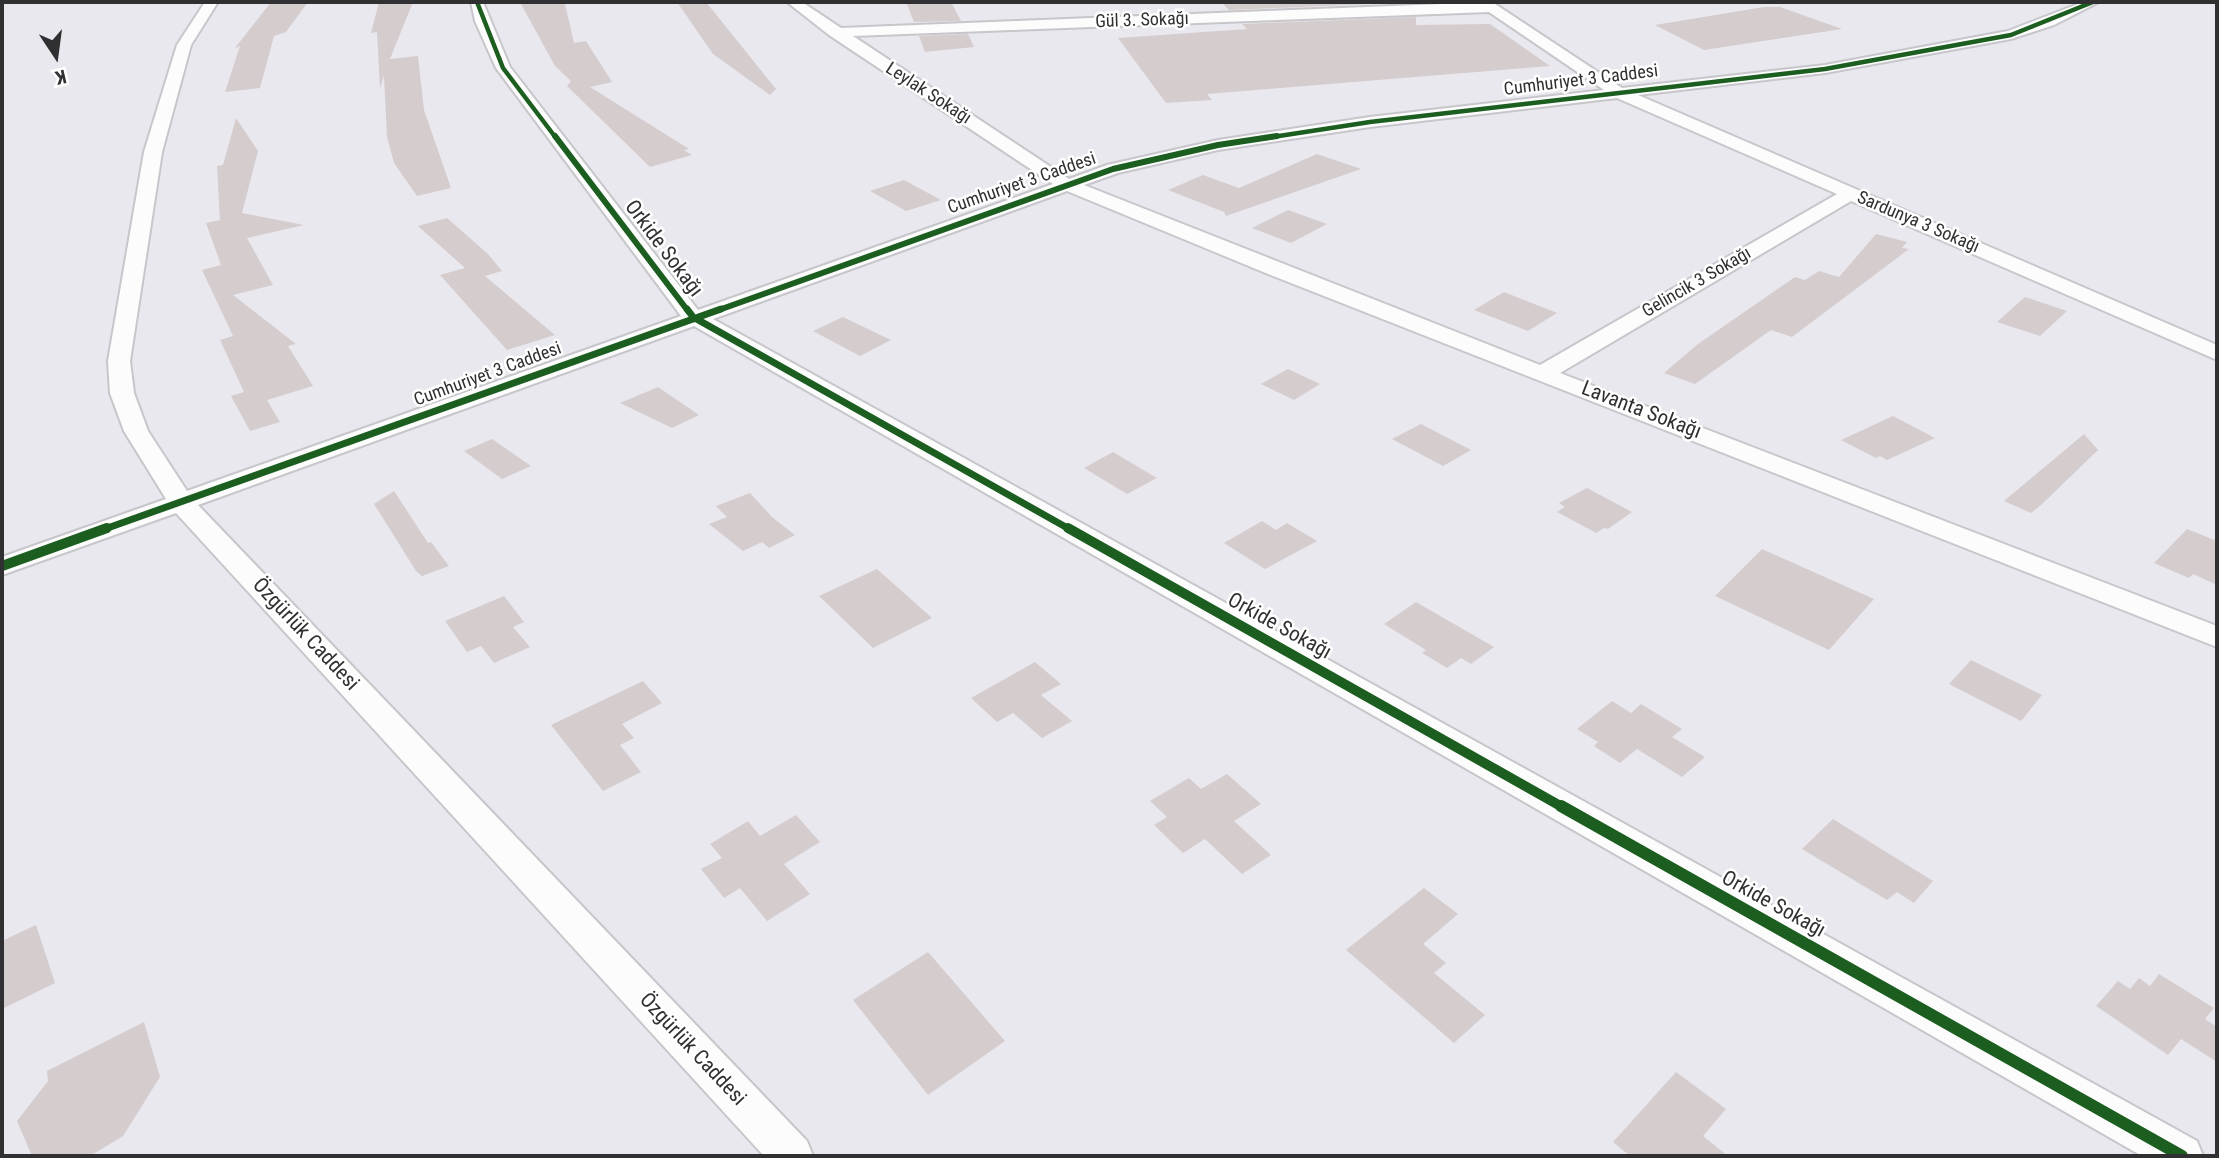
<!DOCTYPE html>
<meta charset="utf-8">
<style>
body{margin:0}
#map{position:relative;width:2219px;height:1158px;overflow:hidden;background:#e9e8ee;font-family:"Roboto Condensed",sans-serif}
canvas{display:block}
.frame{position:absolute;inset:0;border:4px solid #303033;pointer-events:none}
.north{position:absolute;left:21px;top:21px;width:70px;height:70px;-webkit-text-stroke:5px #fff;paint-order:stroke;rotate:167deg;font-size:19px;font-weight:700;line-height:28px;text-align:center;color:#303033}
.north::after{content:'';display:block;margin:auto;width:24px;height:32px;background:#303033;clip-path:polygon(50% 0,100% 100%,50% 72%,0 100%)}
</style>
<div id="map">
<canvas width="2219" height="1158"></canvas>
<div class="frame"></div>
<div class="north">K</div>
</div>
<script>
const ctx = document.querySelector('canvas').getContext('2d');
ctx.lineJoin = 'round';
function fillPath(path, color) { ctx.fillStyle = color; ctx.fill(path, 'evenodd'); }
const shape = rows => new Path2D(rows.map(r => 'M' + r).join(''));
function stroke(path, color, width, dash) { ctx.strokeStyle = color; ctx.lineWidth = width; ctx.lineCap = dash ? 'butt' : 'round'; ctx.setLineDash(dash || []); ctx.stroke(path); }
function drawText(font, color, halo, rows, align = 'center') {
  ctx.font = font + ' "Roboto Condensed",sans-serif'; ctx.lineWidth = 5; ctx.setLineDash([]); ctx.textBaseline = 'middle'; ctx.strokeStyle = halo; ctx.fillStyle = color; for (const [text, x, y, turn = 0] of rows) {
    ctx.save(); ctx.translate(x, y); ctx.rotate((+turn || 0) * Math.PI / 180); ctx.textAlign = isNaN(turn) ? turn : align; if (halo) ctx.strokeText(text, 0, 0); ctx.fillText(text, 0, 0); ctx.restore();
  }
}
fillPath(shape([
 [271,2,308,2,286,32,274,36,260,88,225,92,240,46,235,48],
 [379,2,413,2,390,59,418,56,424,110,451,188,417,196,394,163,387,137,384,75,380,88,377,32,371,33],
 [548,2,565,4,574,43,586,41,612,82,590,87,689,149,684,150,692,155,650,167,567,86,571,81,555,66,521,4],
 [677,2,706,2,776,89,770,95,713,54],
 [906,2,951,2,961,21,914,22],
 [1221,2,1416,2,1229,10],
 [1764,7,1780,7,1842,29,1704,50,1655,25],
 [1416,17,1416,25,1490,24,1550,66,1207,94,1212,100,1166,103,1118,38,1247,29,1242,24],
 [968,34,974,47,925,52,919,36],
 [236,118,258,151,242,213,304,225,247,238,273,285,233,295,296,344,288,346,313,386,267,400,280,422,250,431,231,396,244,392,220,340,233,336,202,270,221,265,206,223,220,220,217,166,223,165],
 [1317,154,1361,169,1226,216,1224,212,1168,190,1203,175,1239,188],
 [904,180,941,200,906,211,870,191],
 [1288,210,1327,224,1291,243,1252,228],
 [447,218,488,254,502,271,485,276,555,335,507,350,440,275,465,268,418,226],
 [1876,234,1907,242,1902,248,1909,249,1792,337,1771,330,1695,384,1664,373,1698,344,1795,277,1805,280,1819,271,1839,277],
 [1504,292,1557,313,1528,331,1474,310],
 [2025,297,2067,311,2040,336,1997,322],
 [843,317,891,340,860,356,813,331],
 [1288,369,1320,384,1294,400,1261,384],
 [658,387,699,415,672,428,620,403],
 [1893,416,1935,438,1887,460,1880,456,1876,458,1841,440],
 [1421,424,1471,450,1443,466,1392,439],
 [2084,434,2098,450,2041,505,2031,513,2004,501],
 [492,439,531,466,502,479,464,451],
 [1113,452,1157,478,1127,494,1084,468],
 [1587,488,1632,512,1608,529,1604,528,1596,533,1557,512,1565,507,1559,503],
 [394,491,428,543,431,542,449,566,422,576,416,571,374,504],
 [750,493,772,517,795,535,769,548,762,542,743,551,709,524,727,517,716,506],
 [1262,521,1276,530,1287,523,1317,541,1265,569,1224,543],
 [2187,529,2217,541,2217,585,2193,574,2189,578,2154,563],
 [1762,549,1874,599,1829,650,1715,596],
 [877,569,932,618,873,648,819,596],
 [504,596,524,622,513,627,530,647,494,663,481,646,467,652,445,621],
 [1416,602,1494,647,1471,664,1461,658,1447,668,1422,653,1426,650,1384,624],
 [1971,660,2042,695,2021,721,1949,684],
 [1035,662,1061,684,1041,695,1072,721,1042,738,1013,713,997,722,971,698],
 [643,681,662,703,622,724,634,738,620,745,641,772,603,791,551,725],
 [1612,701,1631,713,1641,704,1682,729,1672,737,1705,757,1682,777,1637,749,1620,763,1594,746,1598,742,1577,729],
 [1227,774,1261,804,1234,821,1271,855,1242,874,1205,839,1183,853,1154,825,1167,817,1150,801,1189,778,1201,789],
 [796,815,820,842,784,864,810,894,767,921,740,888,724,898,701,869,722,858,710,844,748,821,760,836],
 [1833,819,1933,881,1914,903,1897,892,1887,900,1802,849],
 [1424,888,1458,914,1423,944,1446,963,1434,973,1485,1015,1454,1043,1346,950],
 [36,925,55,983,2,1009,2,941],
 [928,952,1005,1041,928,1095,853,1000],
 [2159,974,2214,1008,2205,1019,2217,1027,2217,1062,2181,1039,2168,1055,2096,1006,2118,981,2130,989,2139,978,2150,986],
 [144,1022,160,1077,123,1136,90,1156,32,1156,17,1121,48,1081,47,1071],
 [1676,1072,1726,1109,1703,1136,1728,1156,1630,1156,1613,1142]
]), '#d5cccd');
const minor = shape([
 [205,2,218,2,191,45,162,152,130,361,134,393,148,431,187,491,681,316,496,68,475,21,471,2,483,2,510,67,698,310,1053,184,829,35,787,2,802,2,841,28,1492,2,1622,88,1825,65,2008,31,2083,2,2099,2,2054,25,2011,39,1825,73,1638,95,2217,345,2217,360,1851,201,1560,373,2217,626,2217,647,1268,274,1067,191,713,319,2197,1141,2203,1156,2142,1156,694,326,198,505,807,1141,813,1156,764,1156,176,513,2,575,2,557,166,499,124,431,110,393,108,361,144,152,177,45,205,2],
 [1489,12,1604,90,1370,117,1218,140,1107,165,1069,179,853,36,1489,12],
 [1617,98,1837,194,1540,365,1084,185,1118,173,1218,150,1370,127,1617,98]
]);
stroke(minor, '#c7c6cb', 4);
fillPath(minor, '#fcfcfc');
stroke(shape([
 [477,2,503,68,556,138],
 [1266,138,1370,122,1825,69,2011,35,2093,2]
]), '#1b5e20', 4.5);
stroke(shape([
 [555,136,688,311],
 [716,311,1113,169,1218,145,1277,136]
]), '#1b5e20', 6);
stroke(shape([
 [687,309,693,317,1071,530],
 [102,530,721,309]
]), '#1b5e20', 7);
stroke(shape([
 [1068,528,1564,808],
 [2,566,107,528]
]), '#1b5e20', 10);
stroke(shape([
 [1561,806,2182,1156]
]), '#1b5e20', 12);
drawText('18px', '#303033', '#fff', [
 ["Gül 3. Sokağı",1142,21,-2],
 ["Cumhuriyet 3 Caddesi",1581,81,-7],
 ["Leylak Sokağı",928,94,33],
 ["Cumhuriyet 3 Caddesi",1022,184,-19],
 ["Sardunya 3 Sokağı",1918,223,23],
 ["Gelincik 3 Sokağı",1697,283,-30],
 ["Cumhuriyet 3 Caddesi",488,375,-20]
]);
drawText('21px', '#303033', '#fff', [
 ["Orkide Sokağı",663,249,53],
 ["Lavanta Sokağı",1641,411,21],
 ["Orkide Sokağı",1279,627,29],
 ["Özgürlük Caddesi",305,635,47],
 ["Orkide Sokağı",1773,905,29],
 ["Özgürlük Caddesi",692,1050,47]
]);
</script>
